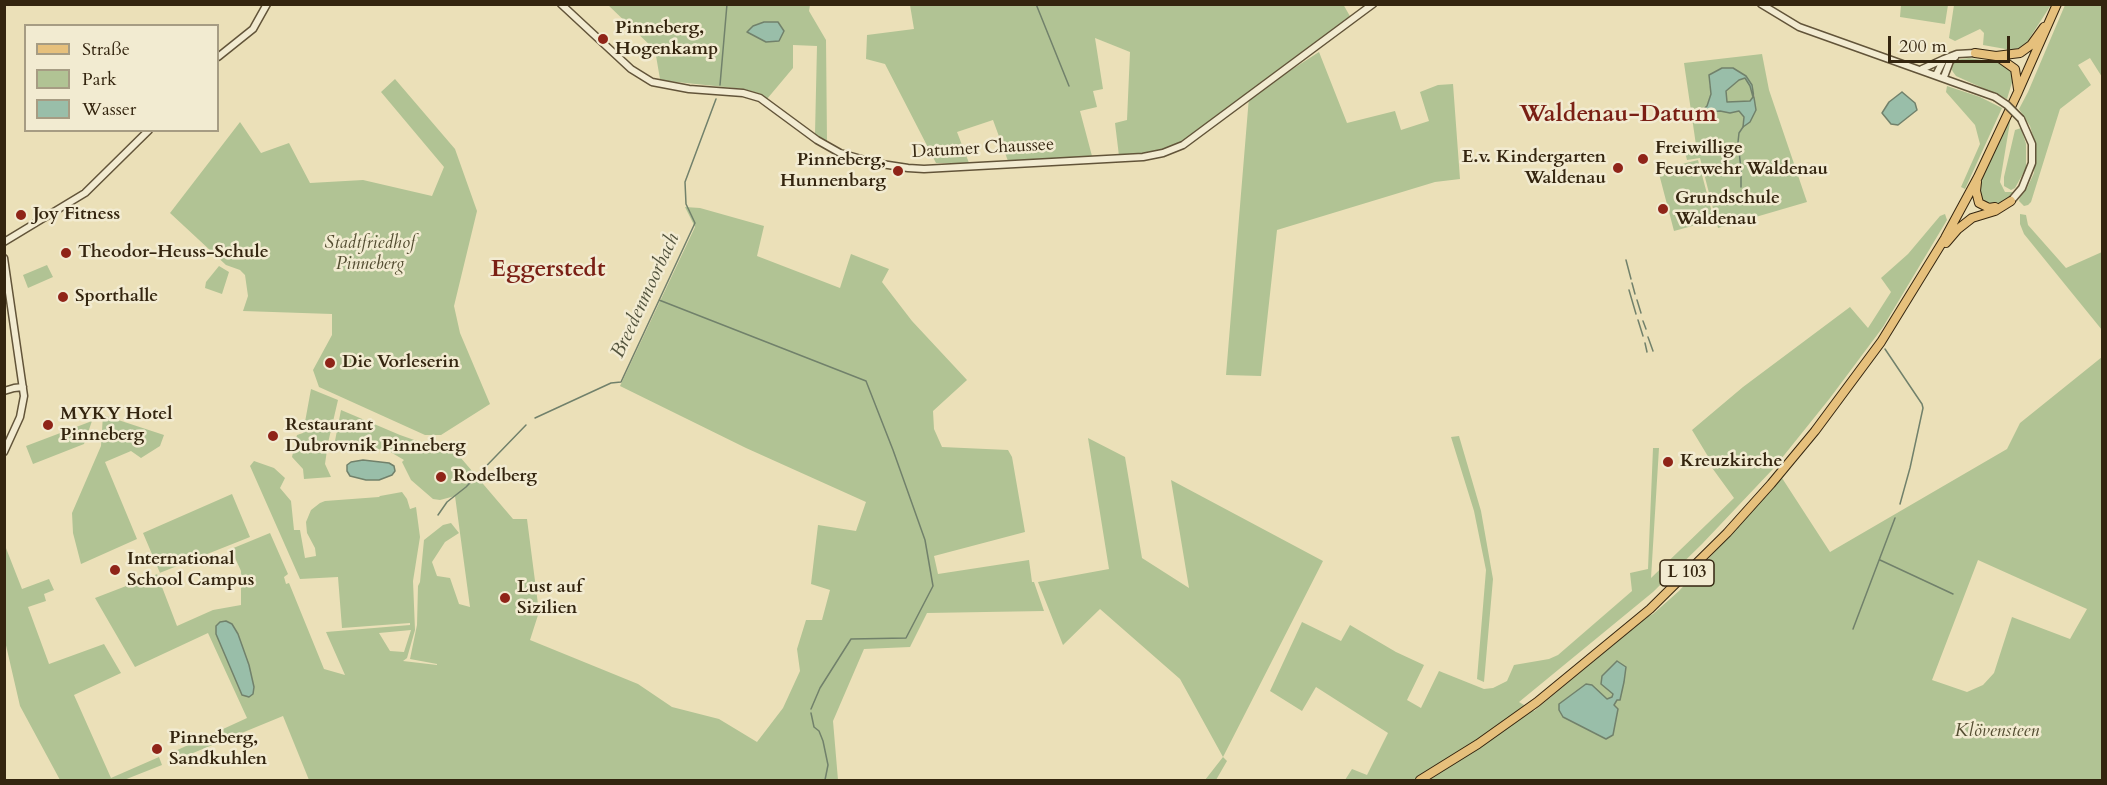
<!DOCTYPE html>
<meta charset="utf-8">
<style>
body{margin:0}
#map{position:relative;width:2107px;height:785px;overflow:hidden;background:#ebe0b8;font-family:Cardo,serif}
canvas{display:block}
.frame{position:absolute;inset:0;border:6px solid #34250f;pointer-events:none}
.legend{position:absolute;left:24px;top:24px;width:195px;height:108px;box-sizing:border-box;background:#f2ebd1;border:2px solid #a69c83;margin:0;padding:8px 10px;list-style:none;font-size:18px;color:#34250f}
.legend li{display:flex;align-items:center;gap:12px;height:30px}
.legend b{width:30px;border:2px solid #a69c83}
.scale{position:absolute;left:1888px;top:36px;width:122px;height:27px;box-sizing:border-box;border:3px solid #34250f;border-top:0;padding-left:8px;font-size:18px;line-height:21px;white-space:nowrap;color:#34250f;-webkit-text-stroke:4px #f2ebd1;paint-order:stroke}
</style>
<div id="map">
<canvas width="2107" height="785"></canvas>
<div class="frame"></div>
<ul class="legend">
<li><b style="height:8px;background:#e6c07c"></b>Straße</li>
<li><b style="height:16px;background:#b1c394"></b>Park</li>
<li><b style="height:16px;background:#99bea9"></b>Wasser</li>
</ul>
<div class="scale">200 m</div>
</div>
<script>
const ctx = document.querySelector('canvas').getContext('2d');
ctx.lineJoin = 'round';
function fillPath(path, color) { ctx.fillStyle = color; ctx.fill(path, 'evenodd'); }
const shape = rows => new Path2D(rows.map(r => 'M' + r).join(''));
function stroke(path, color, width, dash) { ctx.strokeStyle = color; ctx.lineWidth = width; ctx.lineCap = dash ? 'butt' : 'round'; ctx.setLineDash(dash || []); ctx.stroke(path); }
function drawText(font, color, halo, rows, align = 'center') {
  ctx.font = font + ' Cardo,serif'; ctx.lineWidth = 5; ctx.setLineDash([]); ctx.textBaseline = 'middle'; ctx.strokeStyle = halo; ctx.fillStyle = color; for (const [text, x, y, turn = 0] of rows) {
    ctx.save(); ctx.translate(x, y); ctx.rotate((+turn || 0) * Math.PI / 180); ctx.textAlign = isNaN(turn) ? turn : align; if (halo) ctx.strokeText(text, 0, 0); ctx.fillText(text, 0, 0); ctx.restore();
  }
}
fillPath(shape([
 [1343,4,1351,18,1182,144,1162,151,1142,156,1119,156,1115,123,1127,120,1130,52,1095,38,1103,89,1093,91,1097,107,1080,111,1092,156,1008,161,993,120,957,132,969,163,936,163,885,64,866,59,867,35,914,29,910,5],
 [608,5,810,5,809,11,826,40,827,142,815,134,817,46,793,45,793,68,767,99,761,94,744,89,667,81,660,79,655,50],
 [1901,5,1948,5,1945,24,1900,17],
 [1954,5,1954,4,2051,5,2027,42,2019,48,2011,50,1983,45,1984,33,1980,29,1955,41,1949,38],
 [2065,5,2102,5,2102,77,2090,58,2078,65,2091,85,2060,109,2031,202,2028,205,2024,206,2019,201,2020,197,2027,188,2034,173,2036,146,2030,126,2019,109,2028,92],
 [1319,52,1347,123,1395,111,1401,130,1429,121,1420,92,1438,85,1453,84,1460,179,1435,182,1277,230,1261,376,1226,375,1249,97],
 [1762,54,1769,90,1807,202,1718,228,1700,158,1687,160,1684,148,1696,145,1684,63],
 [1722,68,1733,68,1746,76,1755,96,1743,126,1744,117,1739,111,1730,113,1720,111,1700,113,1707,106,1711,94,1709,80],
 [1969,58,1996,62,2010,69,2013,79,2007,99,1956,76,1953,72,1951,68,1955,60],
 [1745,78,1750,86,1753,97,1750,102,1726,102,1726,91,1739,80],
 [395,79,455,149,477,211,454,306,460,333,490,404,441,435,425,435,319,387,313,370,332,335,332,314,243,311,248,296,245,275,240,270,226,265,170,213,240,122,261,153,289,143,310,183,363,180,432,196,444,167,381,92],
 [1947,86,1980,97,2002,108,1965,189,1961,187,1980,144,1975,125,1946,92],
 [2011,116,2000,182,2005,192,2016,192,1997,205,1984,205,1977,190],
 [2021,128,2026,144,2026,168,2015,188,2011,190,2004,186,2004,177,2015,130],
 [1698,160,1714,220,1674,231,1658,170],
 [685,207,700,208,764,226,757,256,840,288,851,254,889,269,882,282,912,321,967,380,933,411,934,429,942,447,1008,450,1012,457,1025,532,934,556,938,574,1029,560,1032,582,1034,582,1044,611,927,613,910,647,864,649,833,721,838,780,309,780,283,716,176,760,173,752,247,718,208,633,135,667,95,598,160,573,143,533,232,494,250,537,157,574,177,626,213,610,241,605,241,571,231,549,270,533,288,574,284,577,286,584,289,583,324,669,345,675,326,632,410,625,410,623,342,628,338,577,300,579,250,466,254,461,274,468,285,478,280,488,291,501,294,530,300,530,305,558,316,556,315,548,307,533,306,522,311,510,320,503,325,501,379,497,380,496,402,492,407,499,410,509,416,507,420,537,413,581,415,630,407,658,403,661,437,665,437,664,410,659,417,625,418,586,420,582,424,540,443,525,451,523,459,533,445,542,432,562,437,576,450,578,459,604,470,607,455,496,440,500,433,499,411,480,402,462,404,460,387,450,334,446,341,410,400,435,437,448,443,448,449,444,513,519,527,519,539,612,530,640,638,684,672,707,719,719,757,742,783,708,800,671,797,649,806,620,822,620,830,590,811,584,818,525,856,531,866,502,746,448,620,386,695,227],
 [411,630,404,652,390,651,379,633],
 [1945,214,1947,220,1883,327,1830,398,1773,469,1702,544,1653,592,1519,702,1534,711,1647,617,1653,614,1679,591,1782,478,1830,552,2007,449,2020,423,2102,357,2102,780,1345,780,1352,769,1367,775,1388,733,1316,687,1302,711,1270,691,1302,622,1341,641,1350,625,1396,652,1424,665,1407,700,1421,708,1439,671,1484,689,1493,688,1507,681,1514,665,1549,659,1558,655,1632,591,1630,573,1648,569,1653,448,1659,448,1651,578,1734,498,1710,465,1712,463,1692,430,1743,387,1850,307,1868,328,1891,292,1881,278,1908,254,1940,216],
 [1978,560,2087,609,2070,639,2012,617,1994,673,1983,685,1967,692,1932,680],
 [2020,214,2026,215,2028,225,2066,268,2102,252,2102,330,2024,234,2020,224],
 [47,265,53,277,28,288,23,275],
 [219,266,229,272,222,294,205,288,206,282],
 [311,389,338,400,328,443,325,464,331,477,304,479,303,469,292,457,297,435,303,433],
 [103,415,164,435,160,446,141,458,131,451,105,462,137,539,81,564,73,533,72,513,101,446],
 [92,421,84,444,33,464,26,446],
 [1459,436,1481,511,1493,579,1484,682,1477,679,1486,570,1474,511,1451,437],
 [1088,438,1125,457,1142,558,1189,588,1171,480,1323,561,1223,757,1227,761,1216,780,1205,780,1223,757,1180,679,1100,609,1063,645,1038,582,1109,569],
 [4,543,22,589,49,579,54,590,44,594,46,601,28,607,49,664,104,644,121,673,74,695,111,778,159,757,162,765,124,780,60,780,20,706,5,641]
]), '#b1c394');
const water = shape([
 [764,22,778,22,784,31,779,41,766,42,747,32,753,26,764,22],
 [1722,68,1733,68,1746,76,1752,85,1756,110,1750,122,1743,127,1744,117,1739,111,1730,113,1720,111,1699,113,1707,106,1711,94,1709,75,1722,68],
 [1745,78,1750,86,1753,97,1750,101,1727,102,1726,91,1739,80,1745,78],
 [1902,92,1915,103,1917,110,1898,125,1891,124,1882,113,1889,102,1902,92],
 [363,460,389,463,394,466,395,471,392,475,379,480,366,480,350,476,347,471,347,465,351,462,363,460],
 [226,621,232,624,238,634,249,665,254,687,253,694,249,697,242,695,216,634,216,626,220,622,226,621],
 [1617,661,1626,667,1624,682,1620,700,1617,700,1614,705,1618,709,1613,735,1606,739,1563,717,1559,710,1559,704,1586,684,1592,685,1607,699,1612,697,1613,694,1601,684,1602,676,1617,661]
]);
fillPath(water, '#99bea9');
stroke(water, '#71816b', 1.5);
stroke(shape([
 [1036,4,1069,86],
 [720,85,727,4],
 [1741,169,1738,142,1739,133,1743,127],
 [1741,171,1741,187],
 [1626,260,1631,279],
 [1632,283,1635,294],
 [1629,290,1636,314],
 [659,300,866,381,893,450,925,540,933,586,906,638,851,639,820,688,811,709],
 [1637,300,1641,313],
 [1638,320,1643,336],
 [1643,321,1646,329],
 [1648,337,1653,351],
 [1645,343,1647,352],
 [1885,349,1922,404,1923,408,1910,468,1900,504],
 [535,418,611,383,621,382,695,223,686,204,685,182,716,99],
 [438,515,447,502,466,487,526,425],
 [1880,560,1953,594],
 [1853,629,1895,518],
 [811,713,814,727,819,731,823,741,828,765,825,780]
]), '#71816b', 1.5);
const minor = shape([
 [561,4,631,69,652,82,689,89,743,93,760,98,817,140,840,153,875,163,908,168,924,169,1143,157,1163,153,1183,145,1373,4],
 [1761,4,1799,27,1995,97],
 [218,57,253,29,267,4],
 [1922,69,1944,59],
 [1936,75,1944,59,1957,54,1975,53],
 [1944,77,1950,61,1955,57],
 [2011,201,2022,188,2032,163,2032,144,2021,119],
 [4,242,85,193,149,130],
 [4,258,24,396,20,417,4,452],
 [4,391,14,388,23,387]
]);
const major = shape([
 [1975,53,1996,56,2020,53,2031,45,2044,27],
 [1998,57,2015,69,2018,89],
 [1977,182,1976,191,1979,203,1989,208,1995,207],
 [1946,243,1958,229,1972,218,1995,211,2011,201],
 [1420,780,1478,744,1537,702,1650,609,1727,533,1771,484,1815,431,1881,342,1945,238,1978,177,2018,92,2057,4]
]);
stroke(minor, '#625439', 9);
stroke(major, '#34250f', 10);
stroke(minor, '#f2ebd1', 6);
stroke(major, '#e6c07c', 8);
const minorBridge = shape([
 [1995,97,2007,105,2021,119]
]);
stroke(minorBridge, '#625439', 9, []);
stroke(minorBridge, '#f2ebd1', 6);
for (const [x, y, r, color] of [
 [603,39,6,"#8f2418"],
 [1643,159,6,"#8f2418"],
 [1618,168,6,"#8f2418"],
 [898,171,6,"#8f2418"],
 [1663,209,6,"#8f2418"],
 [21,215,6,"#8f2418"],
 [66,253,6,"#8f2418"],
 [63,297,6,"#8f2418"],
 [330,363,6,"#8f2418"],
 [48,425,6,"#8f2418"],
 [273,436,6,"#8f2418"],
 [1668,462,6,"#8f2418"],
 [441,477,6,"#8f2418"],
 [115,570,6,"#8f2418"],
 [505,598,6,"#8f2418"],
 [157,749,6,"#8f2418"]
]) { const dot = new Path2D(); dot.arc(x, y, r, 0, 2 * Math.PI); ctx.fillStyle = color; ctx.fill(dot); stroke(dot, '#f2ebd1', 2); }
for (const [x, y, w] of [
 [1687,573,54]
]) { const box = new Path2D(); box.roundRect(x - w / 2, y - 13, w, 26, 4.5); ctx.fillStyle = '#f2ebd1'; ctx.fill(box); stroke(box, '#34250f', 1.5); }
drawText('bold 16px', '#34250f', null, [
 ["L 103",1687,573]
]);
drawText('bold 18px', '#34250f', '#f2ebd1', [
 ["Pinneberg,",615,29],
 ["Hogenkamp",615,50],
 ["Freiwillige",1655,149],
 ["Feuerwehr Waldenau",1655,170],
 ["E.v. Kindergarten",1606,158,"right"],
 ["Waldenau",1606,179,"right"],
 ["Pinneberg,",886,161,"right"],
 ["Hunnenbarg",886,182,"right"],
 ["Grundschule",1675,199],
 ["Waldenau",1675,220],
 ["Joy Fitness",33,215],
 ["Theodor-Heuss-Schule",78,253],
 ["Sporthalle",75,297],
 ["Die Vorleserin",342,363],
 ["MYKY Hotel",60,415],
 ["Pinneberg",60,436],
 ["Restaurant",285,426],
 ["Dubrovnik Pinneberg",285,447],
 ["Kreuzkirche",1680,462],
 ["Rodelberg",453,477],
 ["International",127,560],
 ["School Campus",127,581],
 ["Lust auf",517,588],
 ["Sizilien",517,609],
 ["Pinneberg,",169,739],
 ["Sandkuhlen",169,760]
], 'left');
drawText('18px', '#34250f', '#f2ebd1', [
 ["Datumer Chaussee",983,149,-3]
]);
drawText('italic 18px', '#534c30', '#f2ebd1', [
 ["Stadtfriedhof",370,244],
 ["Pinneberg",370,265],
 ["Klövensteen",1997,732]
]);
drawText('italic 20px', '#52533d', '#f2ebd1', [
 ["Breedenmoorbach",646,296,-65]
]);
drawText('bold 24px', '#7a1f14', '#f2ebd1', [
 ["Waldenau-Datum",1618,115],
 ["Eggerstedt",548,270]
]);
</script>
